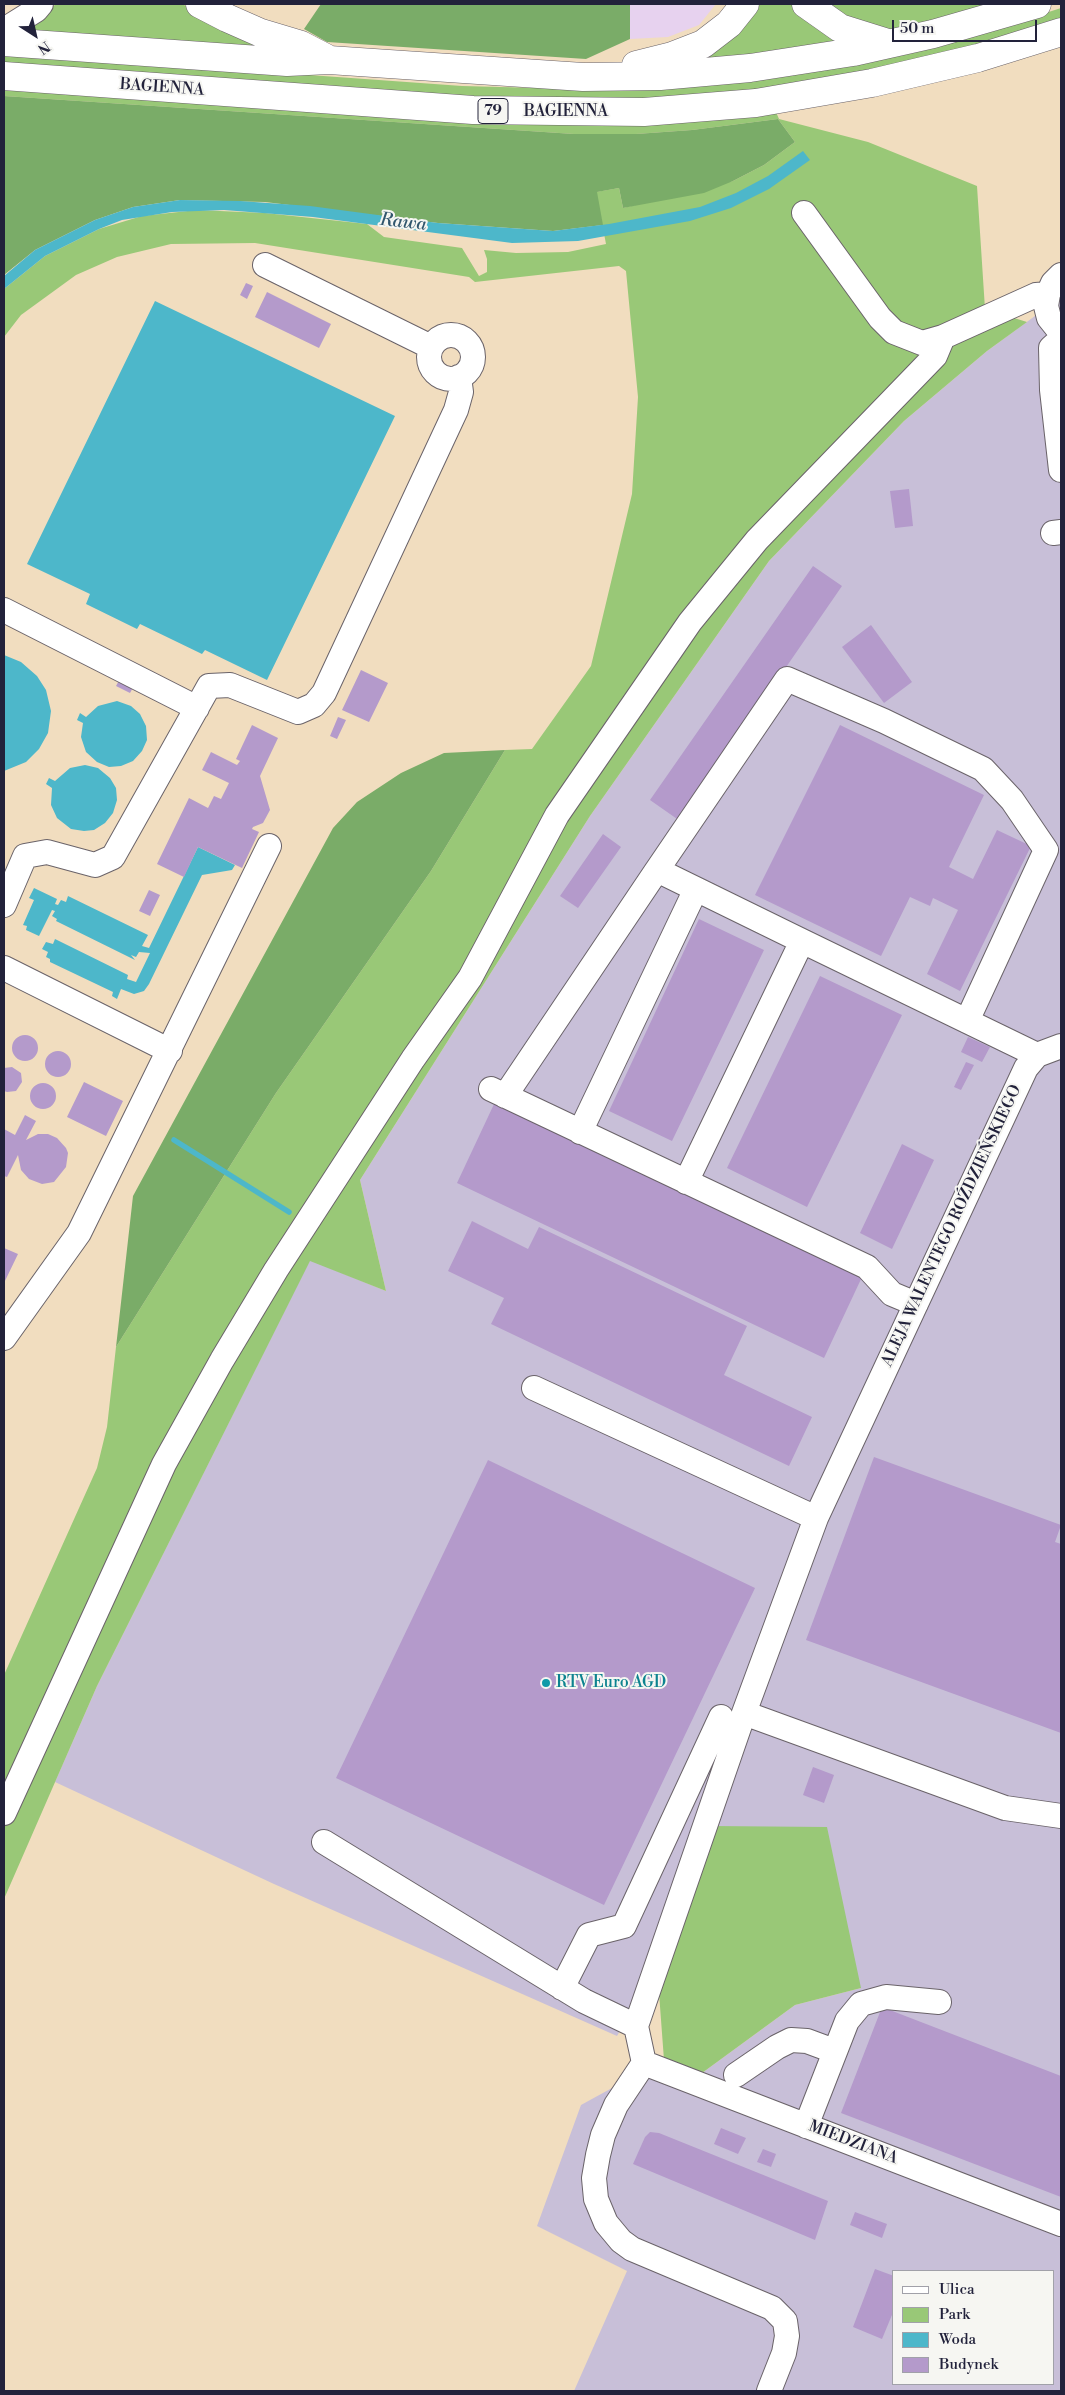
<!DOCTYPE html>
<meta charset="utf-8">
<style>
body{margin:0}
#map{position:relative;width:1065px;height:2395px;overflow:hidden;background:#f1ddbf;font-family:"Libre Bodoni",serif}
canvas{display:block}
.frame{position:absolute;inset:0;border:5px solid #22223b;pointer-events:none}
.legend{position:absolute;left:892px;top:2270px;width:162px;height:115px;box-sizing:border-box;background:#f6f6f2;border:1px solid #a1a1a9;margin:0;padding:6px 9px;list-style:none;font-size:15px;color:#22223b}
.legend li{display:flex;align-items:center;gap:10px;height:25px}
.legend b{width:25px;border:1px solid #a1a1a9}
.north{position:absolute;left:10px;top:10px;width:50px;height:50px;-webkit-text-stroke:4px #f6f6f2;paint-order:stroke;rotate:145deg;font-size:14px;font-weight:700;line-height:20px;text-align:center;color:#22223b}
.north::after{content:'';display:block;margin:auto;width:18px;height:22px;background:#22223b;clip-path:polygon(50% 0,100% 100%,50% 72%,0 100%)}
.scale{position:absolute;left:892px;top:20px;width:145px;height:22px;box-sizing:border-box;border:2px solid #22223b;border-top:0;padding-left:6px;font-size:15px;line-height:18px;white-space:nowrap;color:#22223b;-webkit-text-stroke:4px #f6f6f2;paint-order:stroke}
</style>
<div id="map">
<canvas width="1065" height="2395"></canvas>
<div class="frame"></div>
<ul class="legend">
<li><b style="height:6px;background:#fff"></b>Ulica</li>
<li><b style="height:14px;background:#99c877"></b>Park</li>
<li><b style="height:14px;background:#4db7ca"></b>Woda</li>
<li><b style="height:14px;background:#b49acb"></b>Budynek</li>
</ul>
<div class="north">N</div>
<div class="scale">50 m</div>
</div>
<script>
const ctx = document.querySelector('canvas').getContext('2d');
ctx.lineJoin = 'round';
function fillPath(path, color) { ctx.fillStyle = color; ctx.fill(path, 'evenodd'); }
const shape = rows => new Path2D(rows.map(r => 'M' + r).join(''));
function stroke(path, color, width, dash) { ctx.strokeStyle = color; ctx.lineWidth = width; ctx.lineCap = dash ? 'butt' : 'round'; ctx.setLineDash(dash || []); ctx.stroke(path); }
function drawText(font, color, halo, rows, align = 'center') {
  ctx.font = font + ' "Libre Bodoni",serif'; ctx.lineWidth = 4; ctx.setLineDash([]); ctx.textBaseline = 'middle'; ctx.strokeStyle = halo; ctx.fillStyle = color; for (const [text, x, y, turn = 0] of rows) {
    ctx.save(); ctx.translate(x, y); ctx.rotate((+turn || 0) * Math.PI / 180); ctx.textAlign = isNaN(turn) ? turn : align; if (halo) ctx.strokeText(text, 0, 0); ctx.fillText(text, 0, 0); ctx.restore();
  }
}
fillPath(shape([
 [630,4,716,4,699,25,668,37,630,39]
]), '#e7d2ef');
fillPath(shape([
 [1061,297,1061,2391,574,2391,627,2271,537,2226,581,2105,632,2077,702,2073,795,2005,861,1988,657,1966,617,2036,274,1884,55,1782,97,1686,310,1260,386,1291,360,1180,590,816,769,561,904,421,987,351],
 [894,2271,1054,2271,1054,2384,894,2384]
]), '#c8bfd8');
fillPath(shape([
 [56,4,182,4,270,47,28,30,26,29],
 [756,4,794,4,844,41,705,60,703,58],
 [821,4,998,4,912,27,887,30,866,27],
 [1061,8,1061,20,947,54,784,88,671,98,509,99,4,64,4,53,462,86,578,89,1012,24],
 [4,89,776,112,779,119,868,142,977,186,985,309,1027,322,987,351,904,421,769,561,590,816,360,1180,386,1291,310,1261,97,1686,4,1899,4,1675,97,1468,107,1427,116,1347,276,1093,431,871,505,750,532,749,591,666,632,494,638,397,626,271,619,266,475,282,469,277,255,243,171,244,117,257,76,275,21,315,4,337,4,289,45,256,99,229,142,216,197,210,265,213,367,224,384,237,462,248,479,276,487,272,487,259,484,250,516,253,568,252,606,244,596,192,619,188,623,208,733,181,764,165,795,142,778,119,692,130,636,134,574,134,4,96],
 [712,1826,827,1827,861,1988,795,2005,702,2073,664,2060,657,1966]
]), '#99c877');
fillPath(shape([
 [321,4,630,4,630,39,586,59,327,42,304,29],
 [4,96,574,134,636,134,692,130,778,119,795,142,764,165,733,181,704,193,623,208,619,188,597,192,603,225,553,231,438,223,265,202,180,200,133,207,95,220,35,250,4,275],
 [505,750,431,871,276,1093,116,1347,133,1196,333,828,357,802,401,773,444,753]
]), '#7aac68');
fillPath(shape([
 [803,151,810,160,769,189,731,208,690,221,578,241,512,243,313,217,224,210,172,212,122,220,99,229,45,256,4,289,4,276,35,250,95,220,133,207,180,200,240,201,310,206,438,223,553,231,609,224,700,207,736,193,768,176],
 [155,301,395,416,267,680,205,650,202,654,140,624,137,629,86,604,90,594,27,564],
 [4,655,21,662,37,676,46,690,51,711,48,733,39,749,26,762,4,771],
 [117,701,131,706,140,714,146,726,147,740,142,751,133,761,121,766,109,767,97,762,86,752,81,737,83,723,77,720,80,713,86,717,98,706],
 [85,765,98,768,110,778,116,788,117,800,113,813,105,823,94,830,84,831,71,829,57,818,51,805,52,788,46,784,49,778,55,781,70,768],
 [198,847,235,865,232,870,202,875,149,984,144,991,134,994,121,989,117,999,112,996,113,992,50,962,50,959,46,957,48,952,42,949,46,942,53,944,55,939,128,975,127,979,136,982,150,953,139,952,136,957,131,955,135,960,56,921,57,919,52,916,55,911,52,910,39,936,26,930,27,926,23,925,34,900,29,898,34,888,57,899,55,904,58,905,61,900,66,902,68,896,148,935,142,946,149,948]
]), '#4db7ca');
stroke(shape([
 [174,1140,289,1212]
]), '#4db7ca', 5.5);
fillPath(shape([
 [246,283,253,286,247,299,240,295],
 [267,292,331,324,319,348,255,317],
 [909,489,913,526,895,528,890,491],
 [813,566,842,586,680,821,650,800],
 [871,625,912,682,884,703,842,647],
 [361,670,388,683,369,722,342,710],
 [122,675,136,682,130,693,116,686],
 [338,717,346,720,337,739,330,736],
 [252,725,278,738,260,776,270,810,263,823,253,827,252,829,259,832,242,868,198,847,184,877,157,864,189,798,208,808,214,796,221,799,229,783,202,770,211,752,237,765,240,761,236,759],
 [840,725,984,795,949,867,973,879,997,830,1031,846,960,991,927,974,958,910,933,898,930,906,910,897,881,956,755,895],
 [603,834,621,847,578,908,560,896],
 [149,890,160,895,150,916,139,911],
 [699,919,764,950,672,1141,609,1111],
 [820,976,902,1015,807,1207,727,1168],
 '12 1048a13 13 0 1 1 26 0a13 13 0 1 1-26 0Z',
 [968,1037,990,1047,982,1062,961,1052],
 '45 1064a13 13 0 1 1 26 0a13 13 0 1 1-26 0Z',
 [966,1062,974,1065,961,1090,954,1087],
 [12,1067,21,1073,22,1082,16,1091,7,1092,4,1091,4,1068],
 [84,1082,123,1101,106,1136,67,1117],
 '30 1096a13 13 0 1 1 26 0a13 13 0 1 1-26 0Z',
 [495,1102,862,1277,824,1358,457,1183],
 [25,1115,36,1121,26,1140,38,1134,48,1134,57,1138,66,1148,68,1153,66,1167,54,1182,42,1184,29,1179,21,1170,18,1155,7,1177,4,1176,4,1129,15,1135],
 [902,1144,934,1160,892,1249,860,1233],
 [472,1221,528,1249,539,1227,747,1326,724,1375,812,1417,789,1466,491,1324,504,1298,448,1271],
 [4,1248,18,1254,4,1283],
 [874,1457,1061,1525,1055,1542,1061,1544,1061,1733,806,1640],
 [488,1460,755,1588,604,1905,336,1778],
 [813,1767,834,1775,824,1803,803,1795],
 [882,2007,1061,2076,1061,2197,841,2113],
 [721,2128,746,2138,738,2154,714,2144],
 [650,2132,659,2133,828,2201,815,2240,633,2164,645,2137],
 [763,2149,776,2154,771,2167,757,2162],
 [855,2212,887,2224,882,2238,850,2225],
 [875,2269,894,2276,894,2310,882,2339,853,2327]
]), '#b49acb');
const minor = shape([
 [4,30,36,10,41,4],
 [265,265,431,347],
 [1061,275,1053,283,1048,294,1046,306,1049,318,1061,333],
 '429 357a22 22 0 1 1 44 0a22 22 0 1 1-44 0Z',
 [943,337,1036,295,1048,294],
 [1061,339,1051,348,1052,390,1061,470],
 [1053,533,1061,532],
 [4,610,197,708],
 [4,905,25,856,47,852,95,865,113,857,209,686,230,685,298,712,314,705,324,693,456,410,461,392,459,377],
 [4,968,170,1051],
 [967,1021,1046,850,1012,800,983,769,884,721,787,679,657,870,802,941,1037,1055],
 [491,1089,867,1267,892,1294,916,1304],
 [505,1096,657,870],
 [580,1132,696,889],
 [686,1182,802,941],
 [4,1338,79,1233,269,846],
 [534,1388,816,1518],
 [744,1713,1005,1808,1061,1816],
 [4,1813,164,1464,222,1360,276,1270,413,1059,470,978,557,815,690,622,757,540,935,356,943,337,922,343,894,332,880,318,804,213],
 [324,1842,584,2001,636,2026],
 [562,1988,589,1935,624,1926,721,1717],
 [644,2063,1061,2224],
 [736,2075,777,2047,791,2040,807,2041,834,2051],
 [806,2126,847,2021,861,2004,886,1997,939,2002],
 [769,2391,784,2353,787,2336,785,2321,772,2308,632,2249,621,2241,606,2223,596,2199,594,2178,598,2155,603,2135,616,2105,644,2063,636,2026,744,1713,816,1518,1026,1068,1037,1055,1061,1046]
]);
const major = shape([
 [200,4,227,18,261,33,301,45,326,58],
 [806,4,840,28,888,43],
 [4,42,287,62,329,60,583,77,660,76,750,68,853,52,933,34,1037,4],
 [636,65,672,56,703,44,729,24,745,4],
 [4,76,473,110,644,112,756,103,872,83,978,58,1061,32]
]);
stroke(minor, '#6a6369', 26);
stroke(major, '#6a6369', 29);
stroke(minor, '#fff', 24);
stroke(major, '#fff', 28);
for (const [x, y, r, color] of [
 [546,1683,5,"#0f9aa8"]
]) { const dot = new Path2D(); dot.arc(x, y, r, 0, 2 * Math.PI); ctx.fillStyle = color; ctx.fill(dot); stroke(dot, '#f6f6f2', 2); }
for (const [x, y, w] of [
 [493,111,30]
]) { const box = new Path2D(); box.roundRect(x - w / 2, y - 12.5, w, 25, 4); ctx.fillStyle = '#f6f6f2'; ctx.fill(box); stroke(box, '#22223b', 1); }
drawText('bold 15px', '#22223b', null, [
 ["79",493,111]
]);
drawText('16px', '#22223b', '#f6f6f2', [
 ["BAGIENNA",162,88,4],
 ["BAGIENNA",566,112],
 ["ALEJA WALENTEGO ROŹDZIEŃSKIEGO",952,1226,-65],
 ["MIEDZIANA",853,2143,21]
]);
drawText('16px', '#0d838f', '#f6f6f2', [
 ["RTV Euro AGD",556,1683]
], 'left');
drawText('italic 18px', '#31566d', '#f6f6f2', [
 ["Rawa",403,223,6]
]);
</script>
